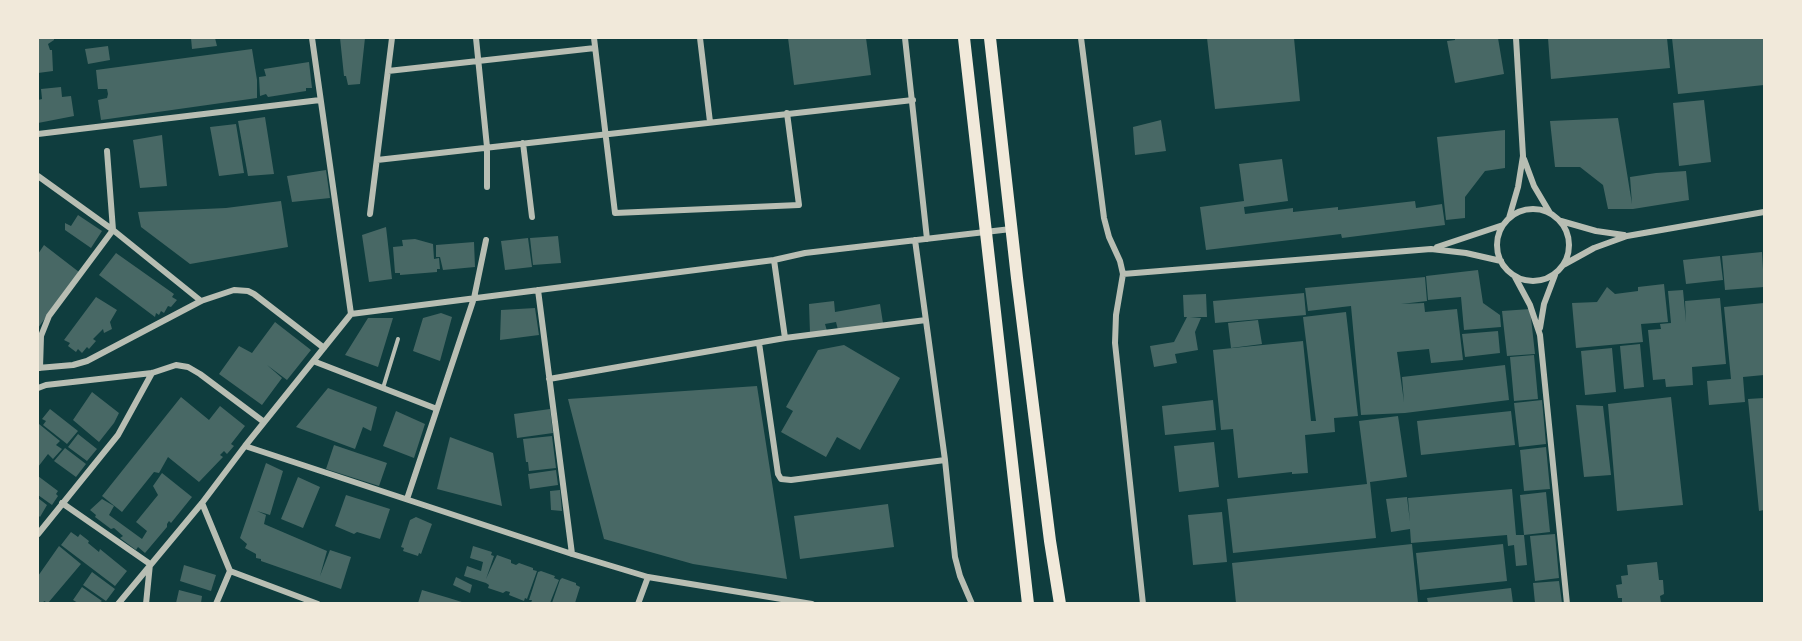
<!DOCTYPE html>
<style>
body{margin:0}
#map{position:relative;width:1802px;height:641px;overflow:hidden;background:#0f3d3e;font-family:Helvetica,sans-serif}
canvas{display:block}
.frame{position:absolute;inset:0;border:39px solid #f1e9da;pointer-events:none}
</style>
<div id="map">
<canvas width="1802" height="641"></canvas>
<div class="frame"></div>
</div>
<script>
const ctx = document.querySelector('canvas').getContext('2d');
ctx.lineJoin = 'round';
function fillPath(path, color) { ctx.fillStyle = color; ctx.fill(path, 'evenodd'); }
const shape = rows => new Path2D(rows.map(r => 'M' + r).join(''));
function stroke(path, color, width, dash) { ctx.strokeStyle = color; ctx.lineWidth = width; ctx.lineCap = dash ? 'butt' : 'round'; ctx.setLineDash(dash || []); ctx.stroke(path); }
fillPath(shape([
 [38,38,54,38,54,40,48,44,50,50,52,50,53,71,38,73],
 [191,38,215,38,217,46,192,49],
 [340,38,365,38,360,84,348,85,346,76,344,76],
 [788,38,866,38,871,75,794,85],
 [1207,38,1294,38,1300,101,1215,109],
 [1455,38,1498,38,1504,74,1455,83,1447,41,1455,40],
 [1548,38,1667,38,1670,68,1551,79],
 [1672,38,1764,38,1764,85,1678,94],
 [108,46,110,60,88,64,85,49],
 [252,49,257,80,257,98,101,120,98,100,107,98,108,94,107,89,98,89,96,70],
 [309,62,312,88,306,88,306,91,268,97,266,94,260,96,259,77,266,76,264,69],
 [61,87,62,97,71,96,74,116,38,123,38,100,42,99,41,89],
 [1704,100,1711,162,1679,166,1673,103],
 [265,117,274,174,248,176,238,121],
 [1618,118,1632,204,1630,177,1656,173,1686,171,1689,200,1633,209,1608,209,1603,185,1580,167,1555,167,1550,121],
 [1161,120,1166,151,1135,155,1133,127],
 [236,124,244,173,219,176,210,127],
 [1505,130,1505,168,1485,171,1465,197,1465,218,1446,220,1437,137],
 [162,135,167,186,140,188,133,140],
 [1282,159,1288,201,1244,207,1245,214,1293,208,1293,212,1338,207,1338,210,1415,201,1416,208,1442,204,1445,225,1342,238,1341,234,1206,250,1200,207,1244,201,1239,164],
 [326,170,330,198,292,202,287,176],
 [281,201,288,247,190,264,141,227,138,212,226,208],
 [78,215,102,231,91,248,65,230,65,223,71,226],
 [386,227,392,279,369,282,362,235],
 [558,236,561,263,533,265,530,238],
 [528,238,532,267,505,270,501,241],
 [415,239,433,244,434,259,439,258,440,269,437,269,437,272,400,275,400,273,395,273,393,247,403,246,402,240],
 [474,242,475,267,443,270,440,257,436,257,436,245],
 [44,245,79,272,38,328,38,254],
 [1762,252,1764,287,1725,290,1722,256],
 [116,253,174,294,172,297,177,300,171,307,168,306,164,313,161,311,159,315,156,313,155,317,99,275],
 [1720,256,1723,280,1686,284,1683,260],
 [1478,270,1483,303,1500,315,1501,327,1464,330,1461,297,1428,300,1426,276],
 [1425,277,1427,301,1401,304,1424,303,1425,312,1457,309,1463,360,1431,363,1429,349,1397,352,1404,402,1402,377,1505,365,1509,400,1405,413,1361,415,1351,306,1308,311,1305,288],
 [1664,284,1668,322,1641,324,1643,342,1576,348,1572,303,1597,302,1607,287,1615,294,1638,291,1638,287],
 [1683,290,1686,322,1685,301,1720,298,1726,364,1692,367,1693,385,1666,387,1665,379,1653,380,1648,330,1661,329,1660,324,1671,323,1668,291],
 [1304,293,1306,315,1215,323,1213,301],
 [1206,294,1207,317,1190,317,1201,318,1195,332,1198,350,1175,354,1177,363,1154,367,1150,346,1174,342,1187,317,1184,317,1183,295],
 [96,297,117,310,110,322,112,329,104,333,103,329,93,339,96,341,89,349,87,347,82,353,78,349,76,352,68,346,70,343,64,340],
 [834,301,835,312,880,304,883,323,838,330,836,322,825,324,827,331,810,333,809,304],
 [1764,303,1764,375,1743,377,1745,402,1709,405,1707,381,1731,379,1724,307],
 [535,308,539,335,500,340,501,310],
 [1530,309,1535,354,1507,356,1502,311],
 [1346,312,1358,416,1334,418,1335,432,1305,435,1308,473,1292,474,1292,472,1238,478,1233,429,1221,430,1213,350,1303,341,1311,421,1316,421,1303,317],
 [441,313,452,317,440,361,413,351,423,318],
 [368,318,393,318,378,367,345,355],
 [1258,320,1262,344,1231,348,1228,323],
 [275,322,311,350,287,380,267,365,282,378,262,405,219,374,239,346,252,353],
 [1498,331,1500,353,1465,357,1462,334],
 [1640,344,1644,387,1624,389,1620,346],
 [844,345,900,378,860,450,837,437,826,457,781,432,793,411,786,407,818,350],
 [1612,348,1616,392,1585,395,1581,351],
 [1534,355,1538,399,1514,401,1510,357],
 [757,386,787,579,693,564,604,539,568,399],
 [328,388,377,407,371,431,363,427,355,449,296,427],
 [92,392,119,413,114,423,99,442,73,420],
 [181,397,209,420,220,406,245,426,231,444,234,446,227,454,224,451,220,455,223,457,199,482,168,457,159,473,154,472,122,512,102,496],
 [1671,397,1683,505,1617,511,1608,404],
 [1764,398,1764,510,1759,511,1748,399],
 [1213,400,1216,430,1165,435,1162,406],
 [1542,400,1546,444,1519,447,1514,403],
 [1576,405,1603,406,1611,475,1584,477],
 [50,409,78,431,67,444,43,425,46,421,42,419],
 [550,409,553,433,517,438,514,414],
 [396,411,425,424,414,458,383,446],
 [1511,411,1515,445,1421,455,1417,421],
 [1398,416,1407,477,1370,482,1376,538,1233,553,1227,499,1367,484,1359,421],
 [39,424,60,441,56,445,62,449,53,459,48,454,38,467],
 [78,434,97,449,87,461,68,447],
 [552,436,556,468,529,471,528,462,526,462,523,439],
 [450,437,493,453,502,506,437,489],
 [1214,442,1219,487,1179,492,1174,446],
 [334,445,387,463,379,486,326,469],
 [1546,447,1550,489,1524,491,1520,450],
 [65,448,86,464,76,477,54,461],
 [266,463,283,471,270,515,257,511,266,515,264,524,327,551,320,576,330,550,351,557,341,589,261,561,261,559,256,558,256,554,245,548,247,544,240,538],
 [556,470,558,485,530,489,528,474],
 [162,473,192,497,171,523,169,521,167,524,167,527,145,553,138,547,136,550,120,538,123,536,114,528,111,529,95,517,96,515,90,510,102,499,114,506,109,515,142,539,147,531,136,522,158,495,153,486],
 [38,476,58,491,56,494,58,496,52,505,38,495],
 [298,477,320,487,303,528,281,519],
 [1512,489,1516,535,1524,535,1520,495,1546,492,1550,532,1524,535,1527,565,1516,566,1514,545,1508,546,1507,535,1411,543,1410,529,1391,532,1386,499,1407,497,1410,522,1408,498],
 [560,490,562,511,551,510,550,491],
 [346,495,390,509,380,539,357,532,354,534,335,526],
 [38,498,47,505,40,517,38,515],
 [888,504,894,547,800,559,794,516],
 [1222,512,1227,562,1193,565,1188,515],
 [416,517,432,524,421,554,419,553,418,556,403,551,404,548,401,547,410,520],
 [71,532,78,537,80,534,89,541,88,543,99,552,100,549,127,571,115,586,61,545],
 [1555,534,1559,578,1535,581,1530,536],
 [1412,544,1418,603,1236,603,1232,563],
 [1503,544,1507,581,1420,590,1416,553],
 [59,546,81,564,48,603,44,601,43,603,38,603,38,576],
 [473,546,492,552,491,555,494,556,486,579,497,555,511,560,511,563,516,565,519,563,533,568,533,570,537,571,527,599,525,598,524,601,509,595,510,592,506,591,503,593,488,588,489,585,486,583,464,576,467,566,481,571,483,562,470,558],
 [1657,562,1659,580,1663,580,1664,594,1660,596,1661,603,1622,603,1622,598,1618,598,1616,585,1622,584,1621,576,1628,575,1627,565],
 [184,565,216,575,211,591,180,581],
 [541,571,555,576,554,578,559,580,550,603,531,603,532,600,529,600,538,572],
 [92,572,115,589,106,601,83,585],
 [456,577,472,585,470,593,453,585],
 [562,578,576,583,576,585,580,587,575,603,552,603,560,580],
 [1559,581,1562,603,1535,603,1533,583],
 [82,587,102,601,99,603,78,603,73,600],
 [1511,588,1513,603,1428,603,1427,598],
 [179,590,202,596,201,603,176,603],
 [422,590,449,598,465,603,418,603]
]), '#486865');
stroke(shape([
 [383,388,398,339]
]), '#b8beb3', 4);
stroke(shape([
 [312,38,351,314],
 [476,38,487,147,487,187],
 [594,38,615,213,799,205,787,113],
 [700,38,710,122],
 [905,38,927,239],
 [1081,38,1104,218,1109,237,1120,261,1123,274,1116,315,1115,343,1143,604],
 [388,71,595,48],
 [38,134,320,100],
 [523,143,532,217],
 [1524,159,1534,186,1550,213],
 [377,160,913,100],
 [38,176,113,230,201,301],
 '1497 245a36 36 0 1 1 72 0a36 36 0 1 1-72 0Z',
 [370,214,392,38],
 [1509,218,1518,187,1523,156,1516,38],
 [1561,221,1596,231,1624,235],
 [915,240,945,460,955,557,960,576,972,604],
 [1437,247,1503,225],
 [774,260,785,338],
 [1565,264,1594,248,1627,236,1764,212],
 [1123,274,1431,249,1466,253,1501,261],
 [1515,277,1530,305,1540,335,1567,604],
 [538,290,572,554],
 [1540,328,1544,304,1555,275],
 [759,343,778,474,781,479,791,480,945,460],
 [313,361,437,409],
 [38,368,73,365,87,361,201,301,234,290,248,291,254,294,324,348],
 [40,368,41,336,49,316,113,230,107,151],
 [549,379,785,338,926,320],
 [38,388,46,385,152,373,176,365,188,367,200,374,264,422],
 [245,446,572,554,648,577,812,604],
 [407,499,474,298,486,240],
 [62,503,150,564,146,604],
 [202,503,230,571,318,604],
 [38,534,118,435,152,373],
 [118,604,202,503,245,446,351,314,774,260,805,253,1011,229],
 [216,604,230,571],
 [638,604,648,577]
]), '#b8beb3', 6);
stroke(shape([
 [964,38,1028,604],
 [990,38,1017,278,1050,541,1060,604]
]), '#f1e9da', 12);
</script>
